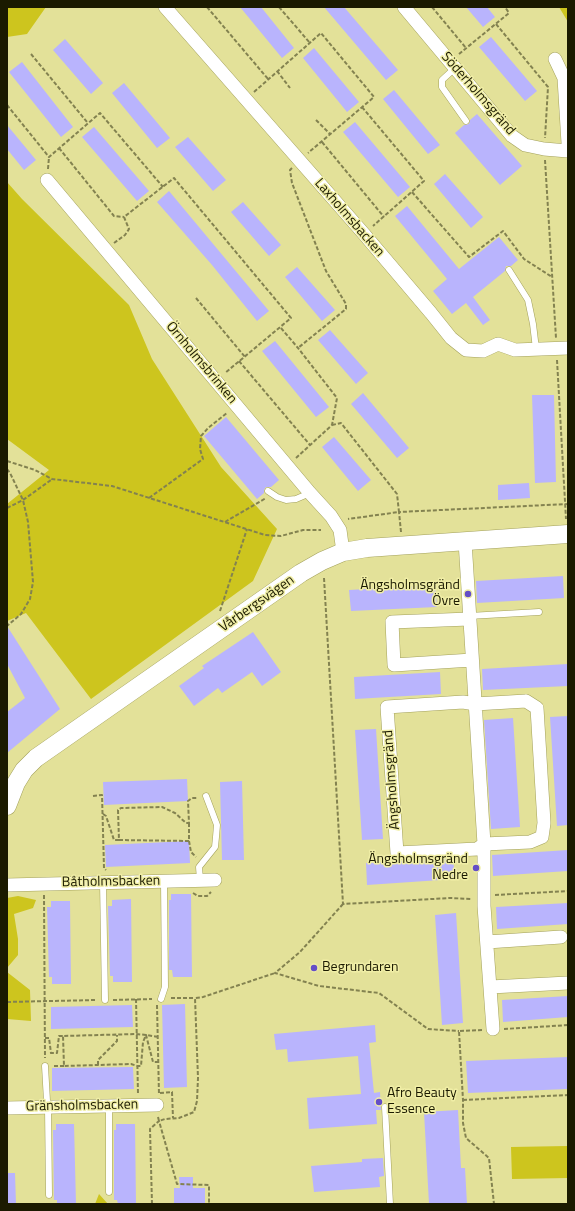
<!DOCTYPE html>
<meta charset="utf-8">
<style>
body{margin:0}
#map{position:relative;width:575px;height:1211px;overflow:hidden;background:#e3e199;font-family:"Titillium Web",sans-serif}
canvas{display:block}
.frame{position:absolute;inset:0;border:8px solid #1b1a00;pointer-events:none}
</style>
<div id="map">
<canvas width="575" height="1211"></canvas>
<div class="frame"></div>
</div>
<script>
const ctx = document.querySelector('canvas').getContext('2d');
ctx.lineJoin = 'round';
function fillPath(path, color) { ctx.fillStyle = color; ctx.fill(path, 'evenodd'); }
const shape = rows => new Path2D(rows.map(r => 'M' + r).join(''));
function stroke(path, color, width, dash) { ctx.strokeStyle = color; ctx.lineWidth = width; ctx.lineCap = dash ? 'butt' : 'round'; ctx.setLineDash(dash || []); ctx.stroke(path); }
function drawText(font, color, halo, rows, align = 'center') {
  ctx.font = font + ' "Titillium Web",sans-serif'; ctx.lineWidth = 3; ctx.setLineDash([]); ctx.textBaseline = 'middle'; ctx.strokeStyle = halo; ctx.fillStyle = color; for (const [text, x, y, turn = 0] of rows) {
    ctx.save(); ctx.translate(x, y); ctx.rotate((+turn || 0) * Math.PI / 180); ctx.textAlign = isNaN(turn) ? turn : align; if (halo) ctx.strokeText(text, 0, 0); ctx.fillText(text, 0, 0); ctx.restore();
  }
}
fillPath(shape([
 [7,7,46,7,27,34,7,37],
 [559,7,568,7,568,22],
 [7,182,22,199,129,305,152,359,221,467,277,529,253,581,91,699,26,613,7,621,7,504,49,470,7,439],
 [18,896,36,900,33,908,14,914,18,939,18,955,7,968,7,898],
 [7,972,30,990,31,1021,7,1019],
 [567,1146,568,1178,512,1179,511,1147],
 [99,1194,108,1204,95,1204]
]), '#cdc51e');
fillPath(shape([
 [240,7,261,7,294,48,282,58],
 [324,7,344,7,398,70,386,80],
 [466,7,487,7,495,17,483,27],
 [491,37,537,91,525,101,479,47],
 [65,39,103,83,91,94,53,50],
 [314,48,359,102,347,112,303,58],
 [22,62,73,127,61,137,9,72],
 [124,83,170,138,157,148,112,93],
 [394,90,440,145,428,154,383,99],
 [477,114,522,166,500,185,455,133,464,125,469,124,470,120],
 [355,122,410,187,398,197,343,132],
 [7,125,36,160,24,170,7,149],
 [94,127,149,191,137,201,82,137],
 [188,137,226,180,213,191,175,147],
 [445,174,483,217,471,228,434,184],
 [169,191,269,311,257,321,212,265,157,202],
 [243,202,281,245,269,256,231,212],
 [407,206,459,269,499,237,518,260,511,266,506,266,505,271,473,297,490,320,483,325,466,303,452,314,433,291,447,279,395,216],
 [297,267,335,310,322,321,285,277],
 [330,330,368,373,356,384,318,340],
 [275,341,329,407,316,417,262,351],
 [363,393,409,448,397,458,351,404],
 [532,395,554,395,556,482,535,483],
 [226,417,279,480,271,487,266,487,264,490,264,493,257,499,204,436],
 [334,437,371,480,358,491,322,447],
 [529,483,530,498,498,500,498,485],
 [563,576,564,598,477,603,476,581],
 [435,585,437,607,351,611,349,590],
 [7,626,60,709,7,753,7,712,25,698,7,664],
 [253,632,281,672,262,686,252,672,222,693,218,688,194,706,179,686,204,668,202,666],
 [568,664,568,686,483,690,482,669],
 [440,672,441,694,355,699,354,677],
 [568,716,568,825,557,826,550,717],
 [513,718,520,827,491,829,484,720],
 [376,729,383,839,362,840,355,730],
 [187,779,188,801,104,805,103,782],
 [242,781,244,860,222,860,220,782],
 [189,841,190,863,106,867,105,845],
 [568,850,568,871,493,876,492,855],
 [453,858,455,879,367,885,366,863],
 [171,894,191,894,192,977,173,977,172,970,169,970,169,900,171,900],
 [131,899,132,982,113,982,113,976,110,976,108,906,112,906,112,900],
 [51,901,70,901,71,984,52,984,52,977,49,977,47,907,51,907],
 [568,903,568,924,497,929,496,907],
 [456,913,463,1023,442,1025,435,915],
 [568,996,568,1017,503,1022,502,1000],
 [185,1004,187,1087,164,1088,162,1005],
 [132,1005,133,1027,51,1029,51,1007],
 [375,1025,376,1042,369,1043,374,1093,380,1092,381,1110,376,1110,377,1124,309,1129,307,1098,361,1094,358,1056,288,1062,287,1049,276,1050,274,1034],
 [568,1057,568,1089,468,1093,466,1061],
 [133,1067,134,1089,52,1091,52,1068],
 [458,1110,461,1168,465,1168,467,1204,429,1204,424,1112],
 [56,1124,74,1124,76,1204,57,1204,57,1200,54,1200,53,1130,56,1130],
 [116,1124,135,1124,136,1204,118,1204,117,1200,114,1200,114,1130,116,1130],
 [383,1158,384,1176,379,1177,380,1187,314,1192,311,1166,362,1162,362,1159],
 [7,1173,15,1173,16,1204,7,1204],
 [179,1177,193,1177,193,1188,205,1188,205,1204,174,1204,174,1188,180,1188]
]), '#b9b4fd');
const lane = shape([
 [455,68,442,80,442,87,466,121],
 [509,270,528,300,533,324,536,349],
 [268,491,277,497,286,500,296,499,310,493],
 [469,616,539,612],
 [200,880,199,867,215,847,216,837,217,825,206,796],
 [103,882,105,1000],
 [161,999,165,987,164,881],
 [45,1066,47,1101,48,1107,49,1195],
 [109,1106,109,1192],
 [385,1107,390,1204]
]);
const street = shape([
 [165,7,364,234,431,313,451,338,466,350,483,351,498,344,515,350,568,348],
 [404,7,512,136,525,145,544,149,568,151],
 [555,59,564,78,568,143],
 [47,180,310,493,331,516,340,530,343,552],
 [465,541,484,844,484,906,493,1029],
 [469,619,392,622,394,665,472,660],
 [526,701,537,708,544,823,542,837,530,842,484,844,477,849,397,853,387,707,463,702,475,704,526,701],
 [7,885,215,880],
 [487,942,561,937],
 [490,987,568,983],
 [7,1108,157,1105]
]);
const secondary = shape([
 [7,806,16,783,24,770,36,758,301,573,322,561,343,552,367,548,568,534]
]);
stroke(lane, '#a3a15b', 7);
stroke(street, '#a3a15b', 14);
stroke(secondary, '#a3a15b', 19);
stroke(shape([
 [207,7,268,79],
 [279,7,310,43],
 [432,7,466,48],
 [496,24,548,87,545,138],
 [31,54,87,122],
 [459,54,509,13,505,7],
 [277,71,290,88],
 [254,92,321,33,374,97,308,153],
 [7,105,49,157,100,113,163,187],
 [362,107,424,181,373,226],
 [316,120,330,134],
 [322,142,384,217],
 [59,148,114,216,124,217],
 [545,160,556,338],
 [292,168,290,170,292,183,326,271,346,304,346,309,298,348],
 [48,169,49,157],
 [412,192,469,257,503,231,524,259,552,277],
 [114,243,125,235,129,229,124,217,174,178,291,318,225,373],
 [196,298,245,357],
 [281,328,298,348,337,398,332,425,296,458],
 [557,360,566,519],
 [239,361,310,445],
 [332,425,341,423,397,494,399,512,348,519],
 [7,461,35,470,52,479,112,486,265,535,281,536,303,530,321,530],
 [7,469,10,473,23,500,28,522,33,582,30,599,21,614,7,626],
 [149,498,203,459,200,449,201,436,208,428,227,413],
 [7,508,23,500,51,480],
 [225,522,266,498],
 [401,532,399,512,568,504],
 [324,578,343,904,450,898,472,899],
 [220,611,247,529],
 [93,796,102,795,104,868,106,870],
 [103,814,106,816,114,840,119,840,118,810,121,808,162,807,175,813,186,823,189,823,188,801,192,798,197,798],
 [119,840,189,841,189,823],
 [189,841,191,852,196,857],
 [193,893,198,896,207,896,211,892],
 [44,895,45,1058],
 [495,895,568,891],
 [343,904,300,952,275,973,319,986,379,993,428,1029,459,1031],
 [171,998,195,998],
 [136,999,138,1094],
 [113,1000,152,999],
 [7,1002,96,1000],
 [157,1005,159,1095],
 [504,1029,568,1025],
 [482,1030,459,1031,463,1100,463,1123,466,1138,489,1158,494,1204],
 [158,1037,146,1035,136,1034,63,1036,64,1066,131,1064,137,1066,141,1066,143,1042,146,1035,153,1062,158,1062],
 [45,1038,49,1038,51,1053,57,1053,59,1036,63,1036],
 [98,1065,98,1060,117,1041,117,1035],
 [54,1066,64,1066],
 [160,1093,172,1092,173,1118],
 [463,1100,568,1095],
 [158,1117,159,1121,165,1119,179,1118,194,1112,197,1101,198,1078,195,998,203,997,275,973],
 [152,1204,150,1129,159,1121,177,1184,209,1185,209,1204]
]), '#838250', 2, [4, 2]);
stroke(lane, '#fff', 6);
stroke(street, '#fff', 13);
stroke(secondary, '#fff', 18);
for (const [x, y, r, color] of [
 [468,594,4,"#644ec7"],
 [476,868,4,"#644ec7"],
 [314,968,4,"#644ec7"],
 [379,1102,4,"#644ec7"]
]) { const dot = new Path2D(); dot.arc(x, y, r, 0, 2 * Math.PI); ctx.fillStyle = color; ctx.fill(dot); stroke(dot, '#f0eea6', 1.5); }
drawText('14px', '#1b1a00', '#f0eea6', [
 ["Söderholmsgränd",478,94,49],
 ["Laxholmsbacken",349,218,49],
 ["Örnholmsbrinken",201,363,50],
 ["Vårbergsvägen",257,604,-35],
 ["Ängsholmsgränd",392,780,-94],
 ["Båtholmsbacken",111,882,-1],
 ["Gränsholmsbacken",82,1106,-1]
]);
drawText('14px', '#1b1a00', '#f0eea6', [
 ["Ängsholmsgränd",460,586],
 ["Övre",460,602],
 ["Ängsholmsgränd",468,860],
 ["Nedre",468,876],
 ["Begrundaren",322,968,"left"],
 ["Afro Beauty",387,1094,"left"],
 ["Essence",387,1110,"left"]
], 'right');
</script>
